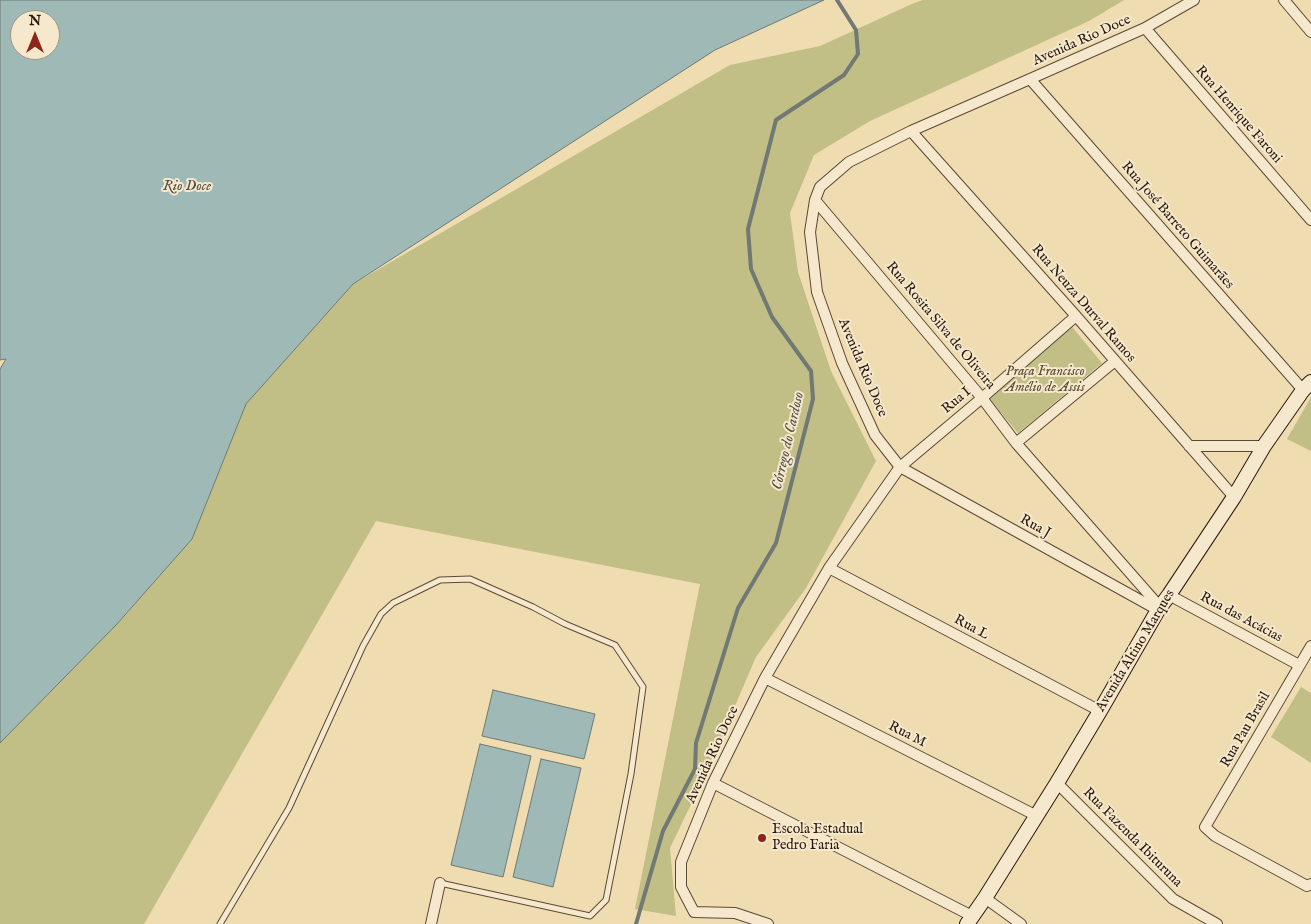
<!DOCTYPE html>
<meta charset="utf-8">
<style>
body{margin:0}
#map{position:relative;width:1311px;height:924px;overflow:hidden;background:#efdcb1;font-family:"IM FELL English",serif}
canvas{display:block}
.north{position:absolute;left:10px;top:10px;width:50px;height:50px;box-sizing:border-box;background:#f5e8cc;border:1px solid #a49580;border-radius:50%;rotate:0deg;font-size:14px;font-weight:700;line-height:20px;text-align:center;color:#2a180e}
.north::after{content:'';display:block;margin:auto;width:18px;height:22px;background:#8f2418;clip-path:polygon(50% 0,100% 100%,50% 72%,0 100%)}
</style>
<div id="map">
<canvas width="1311" height="924"></canvas>
<div class="north">N</div>
</div>
<script>
const ctx = document.querySelector('canvas').getContext('2d');
ctx.lineJoin = 'round';
function fillPath(path, color) { ctx.fillStyle = color; ctx.fill(path, 'evenodd'); }
const shape = rows => new Path2D(rows.map(r => 'M' + r).join(''));
function stroke(path, color, width, dash) { ctx.strokeStyle = color; ctx.lineWidth = width; ctx.lineCap = dash ? 'butt' : 'round'; ctx.setLineDash(dash || []); ctx.stroke(path); }
function drawText(font, color, halo, rows, align = 'center') {
  ctx.font = font + ' "IM FELL English",serif'; ctx.lineWidth = 4; ctx.setLineDash([]); ctx.textBaseline = 'middle'; ctx.strokeStyle = halo; ctx.fillStyle = color; for (const [text, x, y, turn = 0] of rows) {
    ctx.save(); ctx.translate(x, y); ctx.rotate((+turn || 0) * Math.PI / 180); ctx.textAlign = isNaN(turn) ? turn : align; if (halo) ctx.strokeText(text, 0, 0); ctx.fillText(text, 0, 0); ctx.restore();
  }
}
fillPath(shape([
 [923,0,1124,0,1089,21,870,121,814,155,790,213,798,272,831,371,876,461,806,588,756,657,707,771,670,848,676,916,635,909,700,584,376,521,144,924,0,924,0,743,117,624,192,539,246,404,353,284,730,65,820,46,914,3],
 [1072,327,1102,363,1018,433,988,397],
 [1311,397,1311,451,1287,439],
 [1301,687,1311,693,1311,763,1271,737]
]), '#c1be86');
const water = shape([
 [0,0,824,0,715,50,353,284,246,404,192,539,117,624,0,743,0,369,6,359,0,360,0,0],
 [20,20,50,20,50,50,20,50,20,20],
 [493,690,595,714,584,759,482,736,493,690],
 [480,744,531,756,503,877,451,865,480,744],
 [541,759,581,768,553,887,513,877,541,759]
]);
fillPath(water, '#9eb9b6');
stroke(water, '#707973', 1);
stroke(shape([
 [636,924,663,831,695,769,696,743,738,608,776,543,813,399,811,371,772,317,751,269,748,229,776,120,844,75,858,54,856,30,837,0]
]), '#707973', 4);
const service = shape([
 [220,924,289,808,363,646,381,614,393,603,440,580,470,579,533,607,565,624,615,645,643,687,631,774,606,900,590,916,440,883]
]);
const minor = shape([
 [1284,0,1311,32],
 [1145,28,1311,220],
 [1030,79,1303,390],
 [911,131,1076,316,1234,497],
 [815,200,982,398,1016,443,1160,607],
 [1016,443,1115,361],
 [1189,446,1264,446],
 [829,568,1100,711],
 [1169,595,1299,665],
 [1158,610,900,467,875,435,842,363,817,292,810,232,815,200,820,187,849,162,911,131,1030,79,1145,28,1194,0],
 [1311,646,1205,827,1215,836,1307,886,1311,884],
 [765,678,1037,816],
 [713,783,972,916],
 [1057,783,1173,899,1217,924],
 [985,898,1021,924],
 [431,924,440,883],
 [768,924,735,913,694,912,681,887,681,862,713,783,765,678,829,568,900,467,982,398,1076,316]
]);
const secondary = shape([
 [967,924,985,898,1057,783,1100,711,1158,610,1169,595,1234,497,1264,446,1303,390,1311,382]
]);
stroke(service, '#5b4937', 7);
stroke(minor, '#5b4937', 12);
stroke(secondary, '#2a180e', 16);
stroke(service, '#f5e8cc', 5);
stroke(minor, '#f5e8cc', 10);
stroke(secondary, '#f5e8cc', 14);
for (const [x, y, r, color] of [
 [762,838,5,"#8f2418"]
]) { const dot = new Path2D(); dot.arc(x, y, r, 0, 2 * Math.PI); ctx.fillStyle = color; ctx.fill(dot); stroke(dot, '#f5e8cc', 2); }
drawText('14px', '#2a180e', '#f5e8cc', [
 ["Avenida Rio Doce",1082,41,-24],
 ["Rua Henrique Faroni",1238,115,49],
 ["Rua José Barreto Guimarães",1177,226,49],
 ["Rua Neuza Durval Ramos",1083,304,49],
 ["Rua Rosita Silva de Oliveira",940,326,50],
 ["Avenida Rio Doce",862,368,67],
 ["Rua I",957,401,-40],
 ["Rua J",1035,527,29],
 ["Rua das Acácias",1241,618,28],
 ["Rua L",971,628,28],
 ["Avenida Altino Marques",1136,651,-59],
 ["Rua Pau Brasil",1246,730,-60],
 ["Rua M",907,735,27],
 ["Avenida Rio Doce",713,755,-65],
 ["Rua Fazenda Ibituruna",1132,838,45]
]);
drawText('italic 14px', '#574a32', '#f5e8cc', [
 ["Praça Francisco",1045,372],
 ["Amélio de Assis",1045,388]
]);
drawText('14px', '#2a180e', '#f5e8cc', [
 ["Escola Estadual",772,830],
 ["Pedro Faria",772,846]
], 'left');
drawText('italic 15px', '#535049', '#f5e8cc', [
 ["Rio Doce",187,187],
 ["Córrego do Cardoso",789,441,-77]
]);
</script>
